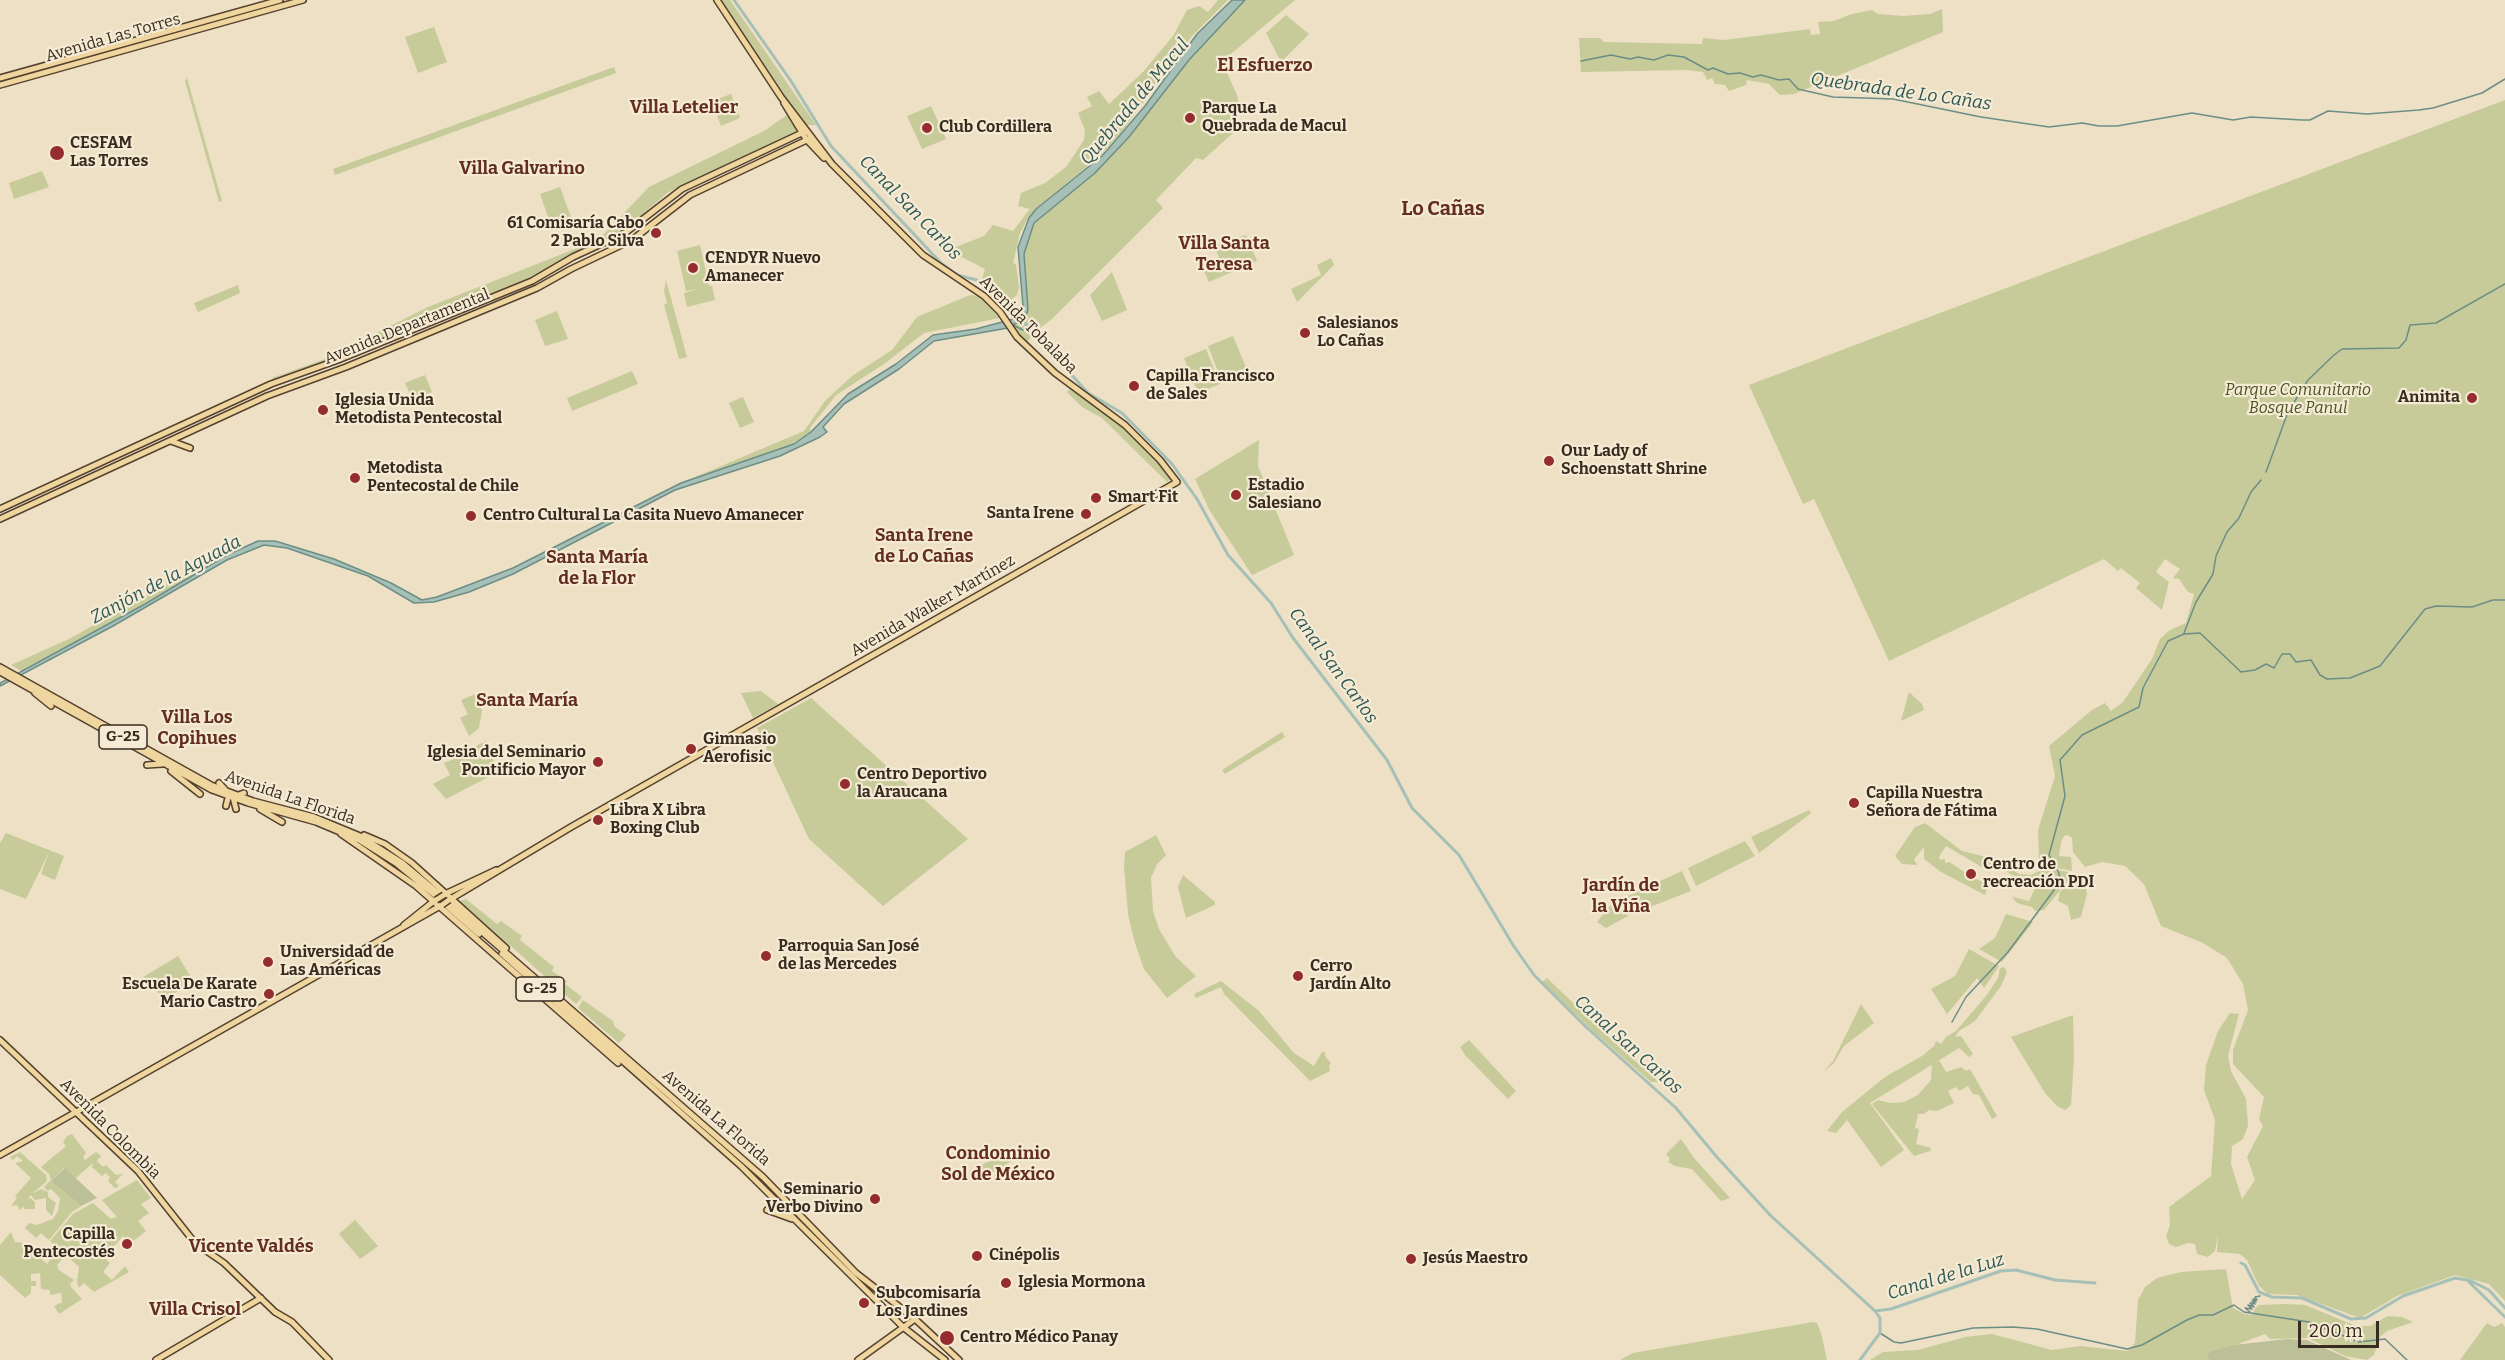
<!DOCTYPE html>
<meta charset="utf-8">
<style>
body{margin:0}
#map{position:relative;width:2505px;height:1360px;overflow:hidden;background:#ede0c5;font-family:Bitter,serif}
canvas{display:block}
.scale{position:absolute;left:2298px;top:1321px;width:81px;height:27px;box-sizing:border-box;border:3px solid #382b1f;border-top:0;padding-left:8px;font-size:18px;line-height:21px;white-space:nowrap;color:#382b1f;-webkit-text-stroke:4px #f5ebd4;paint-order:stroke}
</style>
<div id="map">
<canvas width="2505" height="1360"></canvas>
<div class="scale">200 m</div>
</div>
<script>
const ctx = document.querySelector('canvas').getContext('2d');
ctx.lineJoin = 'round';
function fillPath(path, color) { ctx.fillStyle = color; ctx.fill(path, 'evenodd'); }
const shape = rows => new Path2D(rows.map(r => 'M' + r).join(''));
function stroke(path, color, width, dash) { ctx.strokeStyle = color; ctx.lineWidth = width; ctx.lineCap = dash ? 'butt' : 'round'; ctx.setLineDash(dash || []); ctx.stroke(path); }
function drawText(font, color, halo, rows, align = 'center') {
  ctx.font = font + ' Bitter,serif'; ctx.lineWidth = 4.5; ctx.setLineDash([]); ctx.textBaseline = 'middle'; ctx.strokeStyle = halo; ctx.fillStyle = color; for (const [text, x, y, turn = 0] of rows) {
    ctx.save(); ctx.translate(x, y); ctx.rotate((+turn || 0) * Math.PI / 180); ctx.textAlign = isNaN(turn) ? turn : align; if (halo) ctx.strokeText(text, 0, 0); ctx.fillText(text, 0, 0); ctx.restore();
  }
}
fillPath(shape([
 [720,0,730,0,816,125,805,125,784,99],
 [1218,0,1228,0,1192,36,1123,130,1100,156,1035,209,1027,220,1020,233,1013,263,1016,264,1019,288,1017,295,1010,301,995,286,982,279,985,269,948,250,984,236,993,225,1013,231,1030,209,1018,206,1021,193,1045,183,1066,167,1084,140,1085,130,1078,113,1092,106,1087,97,1099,91,1109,104,1143,72,1173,36,1187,10,1199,6,1208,12],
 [1245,0,1295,0,1225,59,1224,66,1237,95,1240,110,1234,132,1203,160,1196,158,1156,200,1163,208,1052,319,1040,328,1038,323,1029,330,1034,335,1026,342,1023,341,1011,326,1025,318,1028,310,1024,254,1034,223,1109,159,1189,60],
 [1942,9,1943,32,1794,94,1780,95,1769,84,1747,80,1746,85,1729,91,1725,85,1715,84,1712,78,1707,80,1703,72,1687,70,1581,72,1579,38,1600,38,1604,42,1702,44,1703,38,1724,40,1810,29,1811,35,1820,34,1818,22,1834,21,1852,14,1872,10,1878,14,1903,16,1930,14],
 [1286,15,1309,34,1281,62,1266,33],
 [434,27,447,62,418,73,405,37],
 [614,67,616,73,335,175,333,169],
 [187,78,222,201,219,202,185,81],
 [731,94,740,118,721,126,712,101],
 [2505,100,2505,1301,2489,1284,2455,1275,2397,1296,2360,1318,2297,1295,2268,1294,2259,1286,2247,1260,2240,1254,2217,1252,2218,1234,2215,1251,2208,1257,2197,1254,2195,1244,2188,1243,2176,1247,2169,1244,2166,1236,2170,1225,2169,1207,2211,1176,2215,1120,2204,1090,2206,1065,2218,1031,2230,1013,2239,1014,2228,1056,2231,1071,2246,1099,2248,1126,2243,1139,2232,1146,2231,1164,2242,1199,2255,1180,2247,1157,2263,1126,2259,1119,2264,1097,2233,1064,2233,1050,2248,1010,2243,984,2227,958,2203,943,2161,926,2144,884,2125,866,2102,862,2085,867,2073,852,2072,838,2068,835,2064,836,2061,842,2059,856,2071,857,2072,871,2043,865,2043,859,2039,859,2038,830,2055,776,2049,746,2092,710,2105,703,2111,711,2123,702,2152,659,2160,639,2170,630,2186,623,2194,594,2188,592,2179,579,2173,578,2180,569,2165,559,2156,572,2169,582,2162,610,2136,588,2140,583,2121,568,2118,571,2104,559,1889,661,1814,499,1803,504,1749,385],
 [931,106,946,139,922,149,907,116],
 [787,115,798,132,667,193,625,230,563,260,538,276,274,381,272,378,325,359,428,307,590,243,604,234,649,187,764,131],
 [42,171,49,187,14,199,9,183],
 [560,187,571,217,551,225,540,194],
 [1246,235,1257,261,1209,282,1201,265,1219,257,1214,246],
 [700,245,709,286,712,286,715,300,687,307,684,293,698,289,686,291,677,251],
 [1331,258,1334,265,1297,302,1291,289,1321,275,1317,265],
 [1112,272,1127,310,1102,321,1090,295],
 [666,280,687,357,679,359,664,305,667,303,664,291],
 [238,285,240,293,198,312,194,303],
 [970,295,979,296,1000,318,924,333,884,364,836,395,810,428,811,432,794,444,681,483,804,431,825,401,852,376,892,350,917,317],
 [557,311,568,339,545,346,535,320],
 [1233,336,1248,372,1222,382,1208,346],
 [1206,349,1220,384,1198,393,1184,358],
 [632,371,638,384,572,411,567,398],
 [425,375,432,392,412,399,405,383],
 [1071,388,1123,426,1161,464,1171,479,1167,482,1102,418,1082,407,1067,392],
 [743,397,754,422,740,428,729,403],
 [1259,440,1258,466,1294,555,1252,575,1210,511,1195,479],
 [204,562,208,567,23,672,11,665,71,638],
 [761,691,778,704,753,718,741,693],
 [1909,692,1922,704,1924,710,1901,721],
 [478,693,482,711,479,728,469,736,460,718,468,714,461,700],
 [811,698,968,839,883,906,809,839,757,728],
 [1282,732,1285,737,1225,774,1222,770],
 [486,741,498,772,446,799,433,784,450,775,444,763,472,752,472,748],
 [1809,810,1811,813,1759,853,1751,837],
 [1925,823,1962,851,1994,859,2019,874,2031,875,2045,868,2068,872,2071,877,2044,910,2035,911,2032,907,2017,903,2012,897,2029,901,2039,879,2032,881,2020,880,1993,863,1985,869,1946,846,1939,857,1940,860,1945,859,1945,863,1949,862,1974,878,1988,884,1985,895,1941,872,1924,859,1924,847,1914,859,1917,865,1902,864,1895,856,1915,827],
 [6,833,64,856,55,880,41,874,49,852,26,899,0,889,0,843],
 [1156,835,1166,855,1157,864,1151,878,1153,911,1159,929,1175,956,1196,976,1167,998,1144,969,1135,943,1128,914,1124,866,1125,852],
 [1745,841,1755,856,1696,886,1688,868],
 [1682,871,1691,891,1632,914,1628,896],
 [1183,875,1215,902,1215,905,1186,918,1178,887],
 [2072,879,2085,886,2087,894,2081,917,2071,920,2068,906,2058,901,2060,892],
 [1623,898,1628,916,1606,928,1597,922,1610,906],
 [466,899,497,924,501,921,522,936,520,940,554,967,552,971,567,981,565,984,582,997,576,1004,460,901],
 [2006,914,2033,922,2002,962,1979,949,1995,938],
 [1969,949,1999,966,1984,988,1977,978,1947,1014,1931,989,1955,976],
 [178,956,194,982,164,999,143,977],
 [2004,967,2007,972,2001,986,1975,1021,1959,1031,1955,1037,1961,1036,1973,1054,1969,1057,1959,1048,1870,1103,1904,1150,1881,1167,1847,1120,1836,1133,1827,1131,1842,1112,1885,1077,1922,1056,1934,1046,1936,1041,1941,1044,1946,1037,1956,1031,1986,996,1998,978,2000,968],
 [1547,978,1617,1045,1659,1082,1651,1082,1594,1032,1542,982],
 [1221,981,1259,1011,1294,1053,1314,1066,1322,1052,1325,1052,1325,1056,1331,1063,1329,1065,1330,1071,1310,1081,1224,994,1221,987,1196,998,1194,994],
 [583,1000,613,1021,614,1026,626,1035,619,1043,578,1008],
 [1861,1004,1874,1023,1844,1046,1834,1063,1823,1072,1833,1061],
 [2073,1015,2074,1058,2071,1105,2065,1110,2057,1106,2045,1093,2011,1037],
 [1469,1040,1516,1091,1508,1099,1465,1055,1460,1047],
 [1939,1060,1946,1072,1961,1067,1966,1071,1970,1069,1997,1116,1992,1119,1979,1095,1973,1094,1968,1086,1959,1091,1956,1087,1948,1091,1954,1103,1937,1111,1929,1110,1924,1114,1918,1114,1915,1128,1919,1129,1916,1144,1931,1148,1930,1151,1914,1156,1872,1104,1878,1100,1890,1103,1904,1102,1918,1095,1931,1080,1932,1065],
 [72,1134,86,1153,83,1157,85,1160,96,1152,101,1156,97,1161,103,1167,106,1165,116,1175,123,1174,115,1182,119,1186,115,1188,108,1181,110,1177,106,1173,102,1176,92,1167,93,1163,76,1178,64,1168,51,1181,81,1206,72,1212,49,1240,41,1233,36,1238,25,1228,29,1223,37,1225,53,1219,58,1211,60,1198,51,1189,48,1191,44,1187,51,1180,49,1174,41,1167,66,1146,63,1142,67,1136],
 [1681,1139,1694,1158,1730,1198,1721,1201,1692,1169,1675,1166,1668,1162,1670,1159,1666,1154],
 [1016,1148,1022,1155,980,1180,969,1171],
 [20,1152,46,1175,47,1181,32,1194,41,1189,48,1192,48,1197,56,1203,52,1216,46,1210,46,1198,35,1200,31,1195,27,1200,30,1198,35,1202,35,1209,24,1209,24,1206,20,1210,17,1205,11,1206,17,1198,15,1196,31,1178,15,1163,23,1161,17,1156,13,1160,10,1157],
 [137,1180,151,1198,141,1204,149,1213,138,1221,146,1231,132,1242,123,1236,108,1253,100,1246,96,1251,110,1263,103,1272,112,1280,125,1266,129,1272,94,1292,84,1283,79,1288,77,1282,79,1267,50,1241,73,1214,93,1203,111,1219,117,1217,102,1200],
 [355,1220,378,1246,360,1259,339,1234],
 [11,1232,15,1242,32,1244,31,1249,47,1264,56,1251,64,1257,57,1265,59,1270,74,1280,70,1284,71,1287,82,1299,59,1314,54,1306,62,1302,61,1293,50,1295,50,1290,41,1289,40,1273,31,1274,31,1281,36,1281,36,1286,31,1286,31,1293,25,1298,0,1275,0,1245],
 [2226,1269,2233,1308,2245,1314,2251,1315,2258,1305,2285,1304,2305,1305,2356,1326,2370,1326,2388,1316,2402,1317,2413,1322,2387,1331,2380,1337,2374,1355,2367,1360,2345,1356,2308,1338,2270,1339,2265,1334,2217,1352,2217,1360,1870,1360,1883,1352,1918,1350,1965,1337,1992,1334,2052,1350,2080,1346,2127,1351,2135,1343,2138,1300,2145,1287,2157,1278,2181,1272],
 [1813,1322,1817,1323,1821,1333,1827,1360,1620,1360,1633,1353],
 [2487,1323,2494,1327,2502,1323,2505,1327,2505,1360,2460,1360]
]), '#c6cb99');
fillPath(shape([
 [65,1168,97,1198,81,1206,51,1181],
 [2287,1339,2307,1340,2351,1360,2211,1360,2208,1357,2209,1352,2234,1345]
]), '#bcc098');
const water = shape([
 [1232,0,1245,0,1189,60,1129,137,1095,173,1034,223,1024,254,1028,310,1025,318,1008,328,934,341,899,369,844,404,823,427,827,432,820,437,780,456,675,490,513,574,469,592,434,602,414,603,368,576,287,548,264,545,227,560,113,626,0,686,0,683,145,604,227,555,258,541,275,541,334,559,391,583,422,600,437,597,513,568,681,483,794,444,811,432,848,394,896,364,933,335,976,329,1017,318,1023,306,1018,247,1029,218,1036,209,1102,156,1145,106,1197,34,1232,0]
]);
fillPath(water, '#a6c0b8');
stroke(water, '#6d8e86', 1.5);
stroke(shape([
 [1581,61,1611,55,1630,59,1638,57,1654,60,1668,55,1684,57,1708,70,1713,68,1728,74,1740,73,1753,77,1761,75,1779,80,1789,79,1798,89,1833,97,1893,99,1981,117,2049,127,2082,123,2099,126,2117,126,2192,113,2233,120,2251,117,2302,120,2310,120,2328,111,2367,114,2419,110,2433,108,2482,93,2505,79],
 [1013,325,1023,330,1029,328],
 [2266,472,2288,412,2308,380,2334,355,2342,349,2399,348,2406,340,2410,325,2436,323,2505,284],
 [2184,633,2196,602,2213,574,2216,556,2227,532,2239,518,2251,492,2261,480],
 [1952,1022,1966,997,2008,952,2060,882,2059,873,2049,855,2065,796,2060,760,2082,735,2139,707,2143,688,2168,641,2184,634,2200,633,2241,672,2255,670,2266,664,2274,668,2282,654,2290,654,2296,662,2311,660,2320,675,2327,679,2350,678,2380,666,2425,609,2436,606,2472,607,2493,600,2505,600],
 [2250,1312,2245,1308,2252,1309,2248,1305,2254,1307,2250,1303,2255,1304,2252,1301,2256,1302,2253,1299,2257,1300,2255,1297,2260,1296],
 [1880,1333,1894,1342,1901,1343,1973,1328,2013,1327,2037,1329,2127,1349,2142,1345,2187,1320,2199,1315,2213,1315,2234,1305,2244,1312,2309,1322,2359,1342,2385,1339,2407,1360]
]), '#6d8e86', 1.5);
stroke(shape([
 [734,0,791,81,831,146,941,263,957,275,977,280,993,288,1088,393,1122,413,1172,464,1197,499,1228,555,1271,603,1293,638,1387,760,1412,808,1459,855,1513,945,1534,975,1585,1026,1676,1108,1716,1156,1770,1215,1875,1311,1880,1318,1880,1333,1860,1360],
 [2241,1263,2245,1265,2259,1292,2272,1297,2302,1298,2351,1319,2366,1318,2403,1296,2455,1278,2467,1280,2505,1317],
 [2469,1280,2489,1290,2505,1308],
 [1875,1311,1891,1309,2001,1271,2016,1270,2055,1280,2095,1283]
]), '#a6c0b8', 3);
const major = shape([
 [0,78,280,0],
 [0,85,303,0],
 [784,103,806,139,824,158],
 [171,441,190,448],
 [0,509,271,384,338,360,532,281,573,257,625,233,682,189,806,131],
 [0,519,267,396,346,367,537,288,571,269,632,240,690,195,811,138],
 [0,667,211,785,253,801,314,817,360,836,401,862,439,894],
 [0,672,212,790,248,803,316,822,359,840,397,864,436,896],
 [35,693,51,706],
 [147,765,162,764],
 [171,771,200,794],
 [219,783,229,794,226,806],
 [236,809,233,797,244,793],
 [260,809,282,822],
 [341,834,416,886,618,1063],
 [364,835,385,844,412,863,506,948],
 [445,894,496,870],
 [449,900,571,827,1177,482,1160,460,1125,425,1055,373,1017,337,1000,312,984,296,923,255,832,164,781,97,717,0],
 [450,904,763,1177,856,1273,915,1319,959,1360],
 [447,906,479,934],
 [404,925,434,901],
 [502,954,741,1166,903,1327,945,1360],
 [0,1040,138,1171,195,1243,224,1263,275,1312,292,1322,329,1360],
 [0,1155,442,905],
 [767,1210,792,1219],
 [156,1360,261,1298],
 [858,1360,915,1319]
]);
stroke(major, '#55412f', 8);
stroke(major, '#efd59e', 5);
const majorBridge = shape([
 [436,900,444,895],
 [442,905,449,900]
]);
stroke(majorBridge, '#55412f', 8, []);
stroke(majorBridge, '#efd59e', 5);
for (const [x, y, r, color] of [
 [1190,118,6,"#952d2f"],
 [927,128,6,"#952d2f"],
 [57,153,8,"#952d2f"],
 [656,233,6,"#952d2f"],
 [693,268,6,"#952d2f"],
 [1305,333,6,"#952d2f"],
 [1134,386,6,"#952d2f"],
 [2472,398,6,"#952d2f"],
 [323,410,6,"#952d2f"],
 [1549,461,6,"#952d2f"],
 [355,478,6,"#952d2f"],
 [1236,495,6,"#952d2f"],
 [1096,498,6,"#952d2f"],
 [1086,514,6,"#952d2f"],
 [471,516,6,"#952d2f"],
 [691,749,6,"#952d2f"],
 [598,762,6,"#952d2f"],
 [845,784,6,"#952d2f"],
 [1854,803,6,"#952d2f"],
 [598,820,6,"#952d2f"],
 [1971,874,6,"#952d2f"],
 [766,956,6,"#952d2f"],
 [268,962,6,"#952d2f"],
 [1298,976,6,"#952d2f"],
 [269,994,6,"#952d2f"],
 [875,1199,6,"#952d2f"],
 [127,1244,6,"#952d2f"],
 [977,1256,6,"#952d2f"],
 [1411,1259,6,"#952d2f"],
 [1006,1283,6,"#952d2f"],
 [864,1303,6,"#952d2f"],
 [947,1338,8,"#952d2f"]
]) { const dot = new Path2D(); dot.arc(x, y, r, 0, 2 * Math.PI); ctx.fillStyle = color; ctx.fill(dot); stroke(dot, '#f5ebd4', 2); }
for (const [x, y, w] of [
 [123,737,48],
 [540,989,48]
]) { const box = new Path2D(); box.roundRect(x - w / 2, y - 12, w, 24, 4.5); ctx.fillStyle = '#f5ebd4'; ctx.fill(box); stroke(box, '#382b1f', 1.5); }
drawText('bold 15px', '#382b1f', null, [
 ["G-25",123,737],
 ["G-25",540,989]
]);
drawText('16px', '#382b1f', '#f5ebd4', [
 ["Avenida Las Torres",113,38,-16],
 ["Avenida Tobalaba",1028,325,45],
 ["Avenida Departamental",407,327,-22],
 ["Avenida Walker Martínez",933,606,-30],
 ["Avenida La Florida",290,798,19],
 ["Avenida La Florida",716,1118,41],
 ["Avenida Colombia",110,1129,45]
]);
drawText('bold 16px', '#382b1f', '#f5ebd4', [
 ["Parque La",1202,109],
 ["Quebrada de Macul",1202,127],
 ["Club Cordillera",939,128],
 ["CESFAM",70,144],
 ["Las Torres",70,162],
 ["61 Comisaría Cabo",644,224,"right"],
 ["2 Pablo Silva",644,242,"right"],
 ["CENDYR Nuevo",705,259],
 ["Amanecer",705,277],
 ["Salesianos",1317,324],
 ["Lo Cañas",1317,342],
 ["Capilla Francisco",1146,377],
 ["de Sales",1146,395],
 ["Animita",2460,398,"right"],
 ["Iglesia Unida",335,401],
 ["Metodista Pentecostal",335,419],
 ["Our Lady of",1561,452],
 ["Schoenstatt Shrine",1561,470],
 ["Metodista",367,469],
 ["Pentecostal de Chile",367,487],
 ["Estadio",1248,486],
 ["Salesiano",1248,504],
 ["Smart Fit",1108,498],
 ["Santa Irene",1074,514,"right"],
 ["Centro Cultural La Casita Nuevo Amanecer",483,516],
 ["Gimnasio",703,740],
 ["Aerofisic",703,758],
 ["Iglesia del Seminario",586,753,"right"],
 ["Pontificio Mayor",586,771,"right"],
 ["Centro Deportivo",857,775],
 ["la Araucana",857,793],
 ["Capilla Nuestra",1866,794],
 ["Señora de Fátima",1866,812],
 ["Libra X Libra",610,811],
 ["Boxing Club",610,829],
 ["Centro de",1983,865],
 ["recreación PDI",1983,883],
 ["Parroquia San José",778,947],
 ["de las Mercedes",778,965],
 ["Universidad de",280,953],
 ["Las Américas",280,971],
 ["Cerro",1310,967],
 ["Jardín Alto",1310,985],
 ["Escuela De Karate",257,985,"right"],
 ["Mario Castro",257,1003,"right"],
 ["Seminario",863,1190,"right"],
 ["Verbo Divino",863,1208,"right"],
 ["Capilla",115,1235,"right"],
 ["Pentecostés",115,1253,"right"],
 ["Cinépolis",989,1256],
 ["Jesús Maestro",1423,1259],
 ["Iglesia Mormona",1018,1283],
 ["Subcomisaría",876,1294],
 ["Los Jardines",876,1312],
 ["Centro Médico Panay",960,1338]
], 'left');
drawText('italic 16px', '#495426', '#f5ebd4', [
 ["Parque Comunitario",2298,391],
 ["Bosque Panul",2298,409]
]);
drawText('bold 18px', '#632d1f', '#f5ebd4', [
 ["El Esfuerzo",1265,66],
 ["Villa Letelier",684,108],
 ["Villa Galvarino",522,169],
 ["Villa Santa",1224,244],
 ["Teresa",1224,265],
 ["Santa Irene",924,536],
 ["de Lo Cañas",924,557],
 ["Santa María",597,558],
 ["de la Flor",597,579],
 ["Santa María",527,701],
 ["Villa Los",197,718],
 ["Copihues",197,739],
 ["Jardín de",1621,886],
 ["la Viña",1621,907],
 ["Condominio",998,1154],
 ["Sol de México",998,1175],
 ["Vicente Valdés",251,1247],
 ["Villa Crisol",195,1310]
]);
drawText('italic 18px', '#2e5754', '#f5ebd4', [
 ["Quebrada de Lo Cañas",1901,92,8],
 ["Quebrada de Macul",1135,102,-50],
 ["Canal San Carlos",910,208,46],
 ["Zanjón de la Aguada",166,580,-28],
 ["Canal San Carlos",1333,666,54],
 ["Canal San Carlos",1628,1045,42],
 ["Canal de la Luz",1946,1277,-17]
]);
drawText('bold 20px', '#632d1f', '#f5ebd4', [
 ["Lo Cañas",1443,209]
]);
</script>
